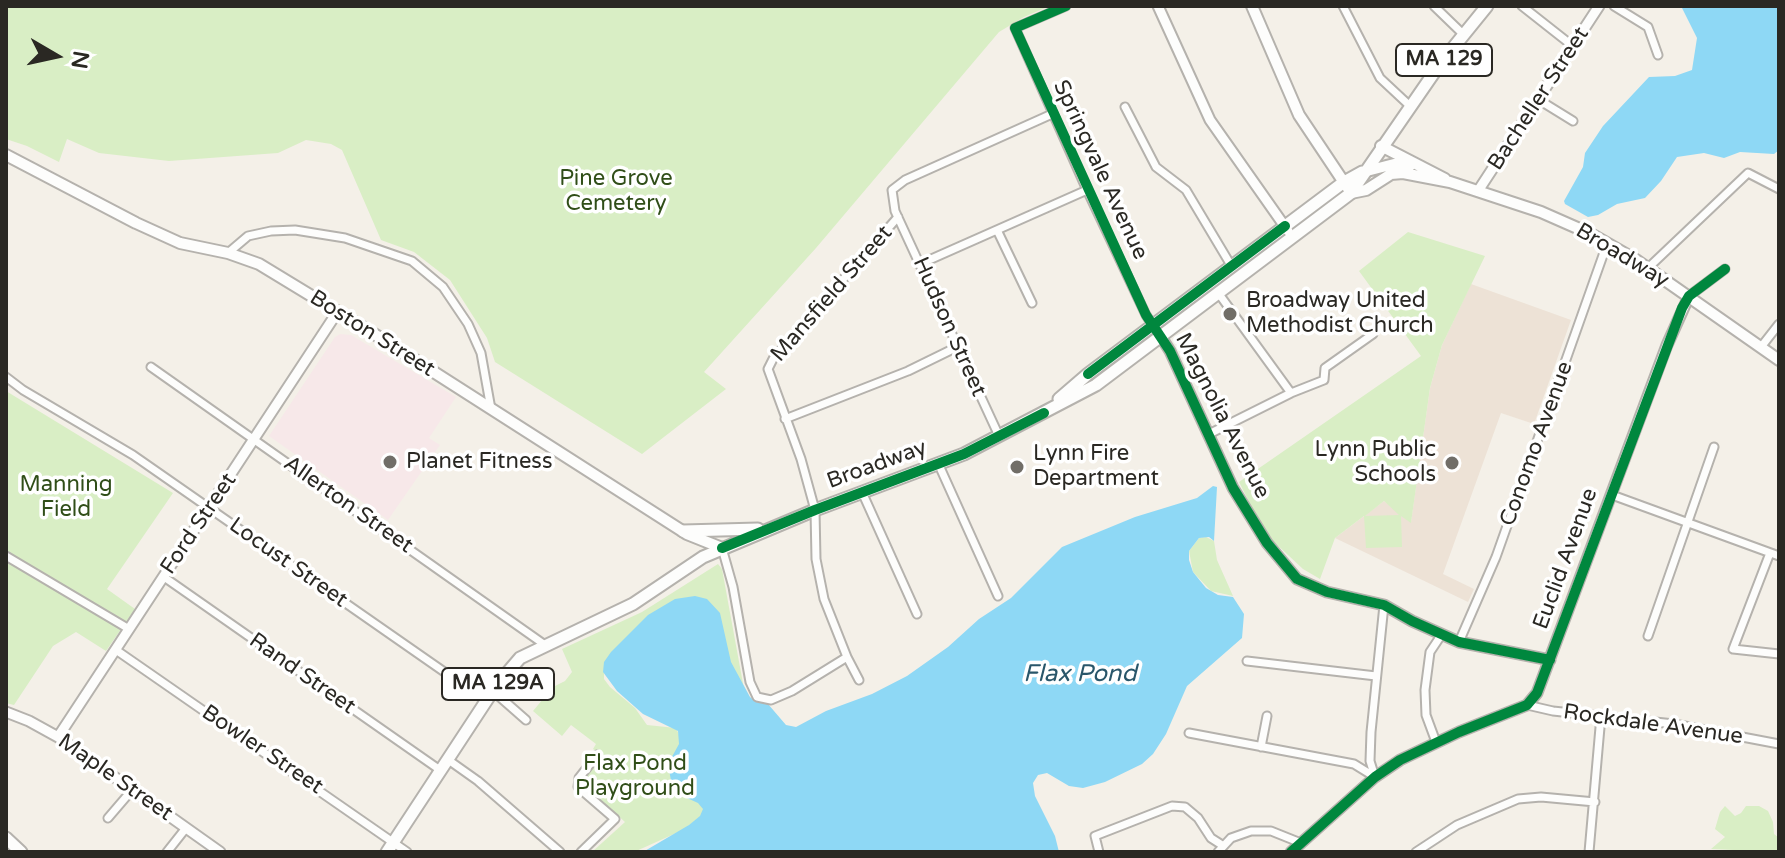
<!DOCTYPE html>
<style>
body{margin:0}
#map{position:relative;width:1785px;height:858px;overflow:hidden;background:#f4f0e8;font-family:"Varela Round",sans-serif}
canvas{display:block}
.frame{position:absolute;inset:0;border:8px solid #2a2823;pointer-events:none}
.north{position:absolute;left:16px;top:16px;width:80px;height:80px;-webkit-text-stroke:6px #fff;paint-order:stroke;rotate:99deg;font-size:22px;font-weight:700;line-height:32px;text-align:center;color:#2a2823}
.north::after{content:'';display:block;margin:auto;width:28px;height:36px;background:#2a2823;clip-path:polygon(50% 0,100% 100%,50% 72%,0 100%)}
</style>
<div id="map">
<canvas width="1785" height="858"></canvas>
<div class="frame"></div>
<div class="north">N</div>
</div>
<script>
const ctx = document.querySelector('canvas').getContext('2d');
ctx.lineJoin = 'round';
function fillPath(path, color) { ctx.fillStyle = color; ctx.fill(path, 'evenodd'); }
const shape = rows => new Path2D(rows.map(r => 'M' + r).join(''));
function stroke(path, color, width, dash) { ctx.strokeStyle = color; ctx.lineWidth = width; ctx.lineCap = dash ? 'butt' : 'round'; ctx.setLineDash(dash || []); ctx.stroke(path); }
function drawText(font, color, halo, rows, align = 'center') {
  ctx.font = font + ' "Varela Round",sans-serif'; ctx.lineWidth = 7; ctx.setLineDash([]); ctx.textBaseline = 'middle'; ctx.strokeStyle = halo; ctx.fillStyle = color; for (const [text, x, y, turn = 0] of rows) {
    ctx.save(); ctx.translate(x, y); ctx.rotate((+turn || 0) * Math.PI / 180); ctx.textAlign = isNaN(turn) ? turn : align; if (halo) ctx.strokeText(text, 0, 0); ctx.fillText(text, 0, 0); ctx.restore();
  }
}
fillPath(shape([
 [340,334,351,335,456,397,429,438,440,445,388,520,269,436,335,337]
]), '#f7e8e9');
fillPath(shape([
 [1471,284,1571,320,1534,424,1501,413,1443,574,1474,589,1468,602,1335,538,1384,501,1411,522,1430,388,1442,345]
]), '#ede2d6');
fillPath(shape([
 [6,6,1050,6,1024,17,999,32,816,248,704,372,726,389,642,454,495,362,487,338,450,280,414,252,381,240,342,150,331,144,306,140,278,153,169,161,99,153,67,139,59,162,27,146,6,139],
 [1408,232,1485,256,1442,345,1430,388,1411,523,1401,516,1402,547,1366,548,1364,516,1335,538,1320,579,1303,569,1273,541,1260,524,1239,482,1421,356,1359,271],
 [1384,501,1399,515,1365,516],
 [6,391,173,493,107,589,135,609,106,651,76,632,53,646,14,705,6,703],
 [1206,537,1214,541,1217,560,1233,596,1211,591,1193,572,1189,551,1199,538],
 [718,564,722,569,744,689,604,673,604,679,610,687,635,708,647,725,676,728,712,808,683,830,634,852,592,852,625,822,582,783,602,755,593,749,596,744,571,725,562,736,533,711,553,687,565,681,572,672,562,649,642,612],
 [1725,806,1735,816,1741,813,1746,806,1759,806,1768,811,1773,822,1774,834,1779,838,1779,852,1711,849,1725,837,1715,829,1720,812]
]), '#d9eec5');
fillPath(shape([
 [1681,6,1779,6,1779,150,1774,154,1740,152,1724,158,1704,153,1677,157,1661,181,1645,198,1617,204,1598,215,1588,217,1565,204,1564,201,1583,167,1585,153,1603,126,1649,77,1675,76,1692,70,1697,38],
 [1213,486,1217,487,1214,541,1209,537,1199,538,1189,551,1189,560,1193,572,1206,588,1218,595,1233,597,1244,614,1242,638,1187,686,1166,734,1153,754,1142,764,1105,782,1083,788,1069,786,1047,773,1038,775,1033,783,1035,796,1055,836,1059,852,643,852,689,825,700,816,703,809,698,803,676,793,672,786,668,764,679,744,678,731,643,714,617,691,603,672,604,662,611,652,648,615,675,599,695,596,707,599,720,613,731,662,750,697,756,702,768,704,786,725,796,727,826,711,872,694,907,676,948,647,979,619,1011,598,1062,547,1135,517,1197,498]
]), '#8ed8f5');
const minor = shape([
 [1066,6,1015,28,1087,190,1146,315,1153,326],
 [1343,6,1380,78,1410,106],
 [1434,6,1464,35],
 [1522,6,1574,47],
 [1614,6,1648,27,1658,55],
 [1539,100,1573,121],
 [1125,107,1156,167,1186,190,1232,267],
 [997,230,1032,303],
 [228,253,248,236,271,231,295,230,345,238,412,261,443,287,468,324,481,353,491,409],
 [920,264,1087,190],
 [1648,268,1748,173,1779,189],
 [1219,294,1291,393],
 [1689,296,1725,269],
 [1761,347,1779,324],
 [151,367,545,645],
 [6,377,23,390,133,455,486,701],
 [785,419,908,371,957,347],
 [1209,434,1291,393,1324,380,1325,368,1373,334],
 [999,436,895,211,892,190,905,180,1052,114],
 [938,463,998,596],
 [862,492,917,614],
 [1612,495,1779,556],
 [722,548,733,587,750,682,757,697,771,700,792,691,847,657,824,599,816,559,815,510,801,459,768,369,773,359,898,217],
 [1770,553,1733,649,1779,654],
 [6,556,129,629],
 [164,577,440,770],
 [1648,636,1714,447],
 [1459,642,1496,557,1607,244],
 [116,650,407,852],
 [847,657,859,680],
 [1247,661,1376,676],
 [493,691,526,720],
 [1527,705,1553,711,1674,724,1779,744],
 [1189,733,1354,764,1375,777],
 [1436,742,1426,715,1425,690,1430,652,1442,634],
 [1261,747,1267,716],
 [447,759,478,781,560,852],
 [1375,777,1370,761,1371,732,1384,605],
 [108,818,132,790],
 [167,852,186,828],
 [581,852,615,819,578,787,579,778,597,755],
 [1099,852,1095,836,1172,806,1185,807,1198,818,1211,838,1222,845],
 [1218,852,1231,838,1251,831,1271,831,1301,843],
 [1416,852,1457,825,1518,799,1541,797,1595,802],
 [1589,852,1601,716]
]);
const tertiary = shape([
 [1158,6,1210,120,1288,231],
 [1478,191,1599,6],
 [1158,332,1170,351,1233,488,1267,543,1297,579,1327,592,1384,605,1412,621,1459,642,1550,660],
 [6,712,29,721,58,737,220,852],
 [58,737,338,311],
 [1291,852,1375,777,1400,760,1459,732,1527,705,1537,693,1667,345,1689,296]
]);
const secondary = shape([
 [1252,6,1299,115,1351,193,1366,190,1391,174,1403,173,1450,182,1541,212,1591,234,1636,260,1779,360],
 [1381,146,1445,179],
 [6,155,136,223,180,243,228,253,259,264,379,337,687,534,722,548],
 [1363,172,1394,164,1410,166]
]);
const primary = shape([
 [1059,399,1088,374,1344,182,1362,172],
 [683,531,758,529],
 [6,838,21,852],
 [387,852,496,686,520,658,633,604,703,557,815,510,964,454,1096,385,1351,193,1440,64,1487,6]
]);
stroke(minor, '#b5b2ad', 11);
stroke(tertiary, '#b5b2ad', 13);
stroke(secondary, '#b5b2ad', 14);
stroke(primary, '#b5b2ad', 15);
stroke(minor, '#fdfdfc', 7);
stroke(tertiary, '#fdfdfc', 9);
stroke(secondary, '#fdfdfc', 10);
stroke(primary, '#fdfdfc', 11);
stroke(shape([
 [1066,6,1015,28,1146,315,1170,351,1233,488,1267,543,1297,579,1327,592,1384,605,1412,621,1459,642,1550,660],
 [1088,374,1285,226],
 [722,548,815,510,964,454,1044,413],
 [1291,852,1375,777,1400,760,1459,732,1527,705,1537,693,1682,308,1689,296,1725,269]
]), '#00873e', 10);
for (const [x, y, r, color] of [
 [1230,314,8,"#716e68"],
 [390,462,8,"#716e68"],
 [1452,463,8,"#716e68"],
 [1017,467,8,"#716e68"]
]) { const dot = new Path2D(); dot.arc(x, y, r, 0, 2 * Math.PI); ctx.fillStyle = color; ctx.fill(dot); stroke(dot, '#fff', 3); }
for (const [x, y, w] of [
 [1444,60,96],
 [498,684,112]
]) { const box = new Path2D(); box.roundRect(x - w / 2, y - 16, w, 32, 6); ctx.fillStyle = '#fff'; ctx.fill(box); stroke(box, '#2a2823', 2); }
drawText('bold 20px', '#2a2823', null, [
 ["MA 129",1444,60],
 ["MA 129A",498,684]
]);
drawText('22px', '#2a2823', '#fff', [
 ["Bacheller Street",1539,99,-57],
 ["Springvale Avenue",1100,170,65],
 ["Broadway",1622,256,31],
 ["Mansfield Street",832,294,-49],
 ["Hudson Street",949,327,66],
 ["Boston Street",372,334,32],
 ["Magnolia Avenue",1222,416,63],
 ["Conomo Avenue",1537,444,-70],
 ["Broadway",877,465,-20],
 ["Allerton Street",348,505,35],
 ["Ford Street",199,524,-56],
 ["Euclid Avenue",1566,559,-70],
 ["Locust Street",288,563,35],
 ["Rand Street",302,674,35],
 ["Rockdale Avenue",1653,725,8],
 ["Bowler Street",262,750,34],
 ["Maple Street",115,778,35]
]);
drawText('22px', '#304e18', '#fff', [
 ["Pine Grove",616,179],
 ["Cemetery",616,204],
 ["Manning",66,485],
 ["Field",66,510],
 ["Flax Pond",635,764],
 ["Playground",635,789]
]);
drawText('22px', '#2a2823', '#fff', [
 ["Broadway United",1246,301],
 ["Methodist Church",1246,326],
 ["Lynn Public",1436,450,"right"],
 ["Schools",1436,475,"right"],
 ["Lynn Fire",1033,454],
 ["Department",1033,479],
 ["Planet Fitness",406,462]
], 'left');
drawText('italic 24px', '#29566a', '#fff', [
 ["Flax Pond",1080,675]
]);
</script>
